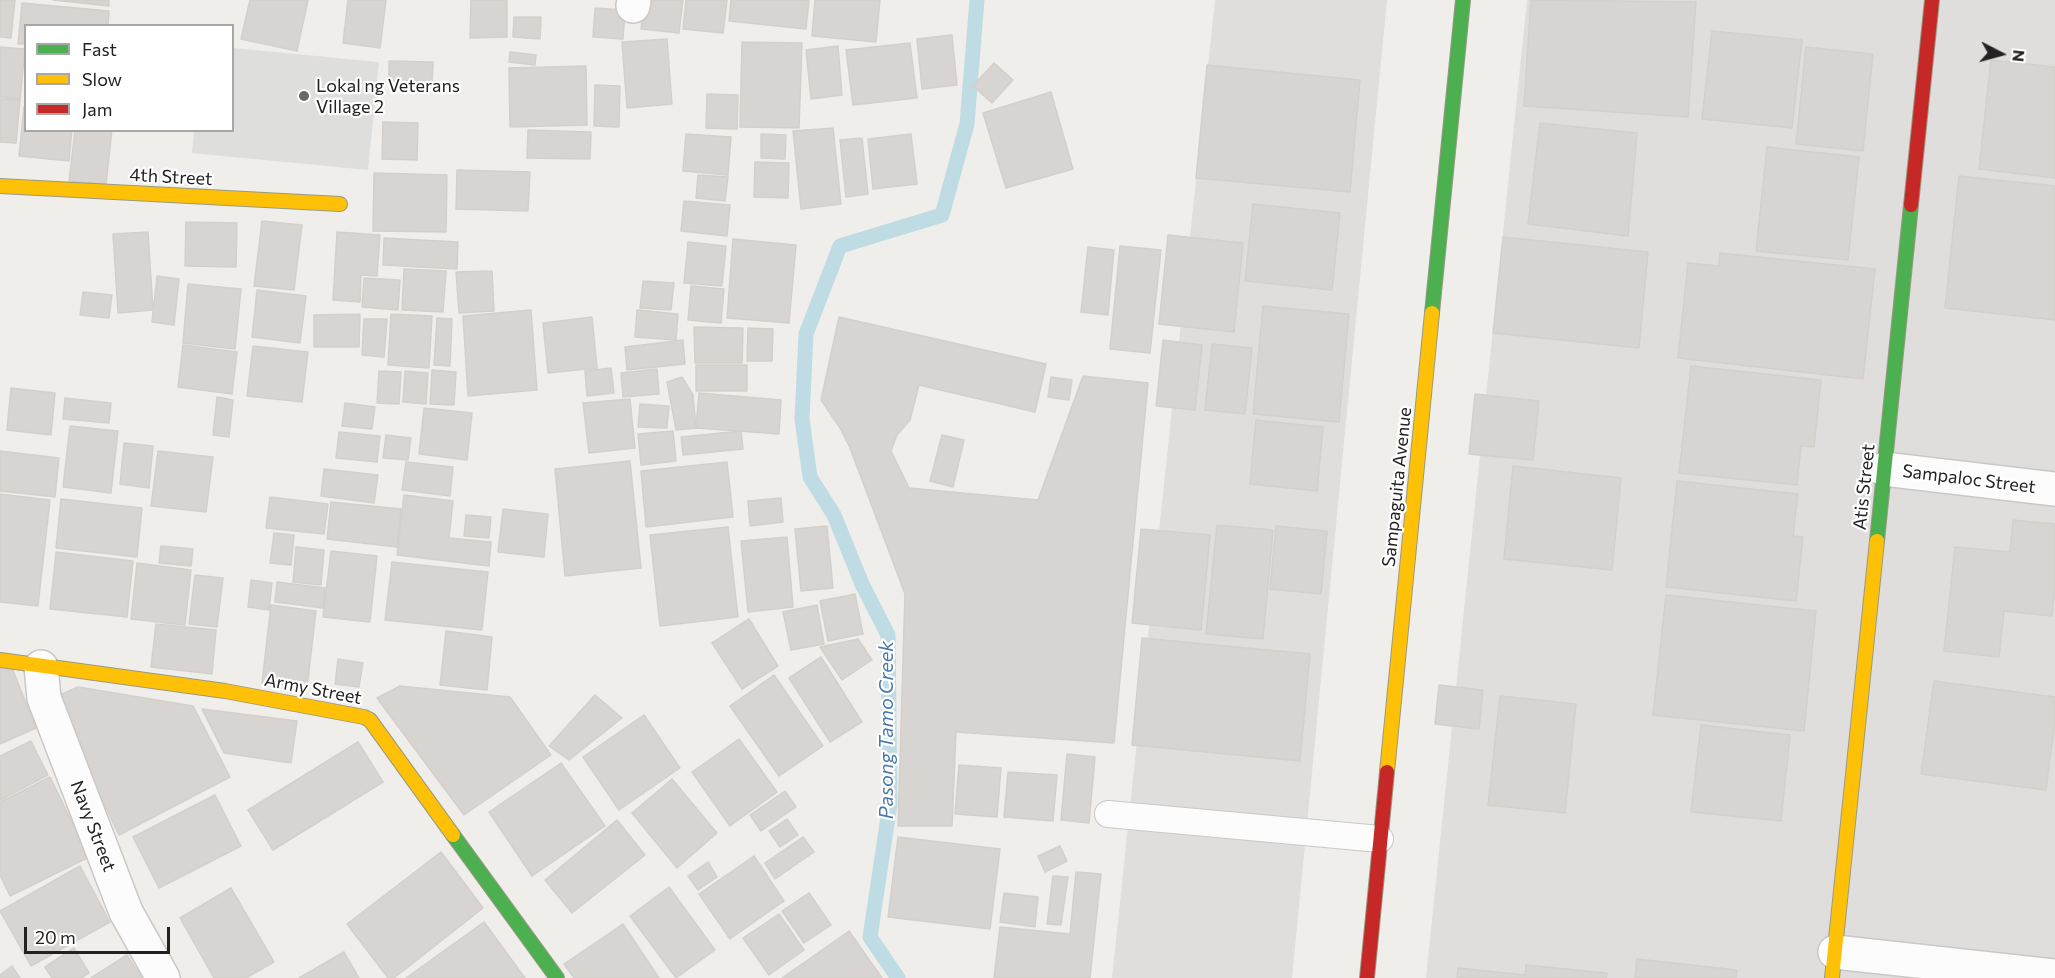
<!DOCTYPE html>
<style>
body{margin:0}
#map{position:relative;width:2055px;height:978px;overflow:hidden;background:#f0eeeb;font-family:Commissioner,sans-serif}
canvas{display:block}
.legend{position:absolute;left:24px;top:24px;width:210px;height:108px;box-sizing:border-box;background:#fff;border:2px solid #a7a7a7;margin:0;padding:8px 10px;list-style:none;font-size:18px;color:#222}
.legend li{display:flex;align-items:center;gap:12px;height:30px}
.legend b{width:30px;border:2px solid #a7a7a7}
.north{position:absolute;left:1971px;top:24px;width:60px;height:60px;-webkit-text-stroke:4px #fff;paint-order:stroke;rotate:96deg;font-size:16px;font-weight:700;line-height:24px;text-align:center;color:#222}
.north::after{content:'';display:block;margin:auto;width:21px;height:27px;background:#222;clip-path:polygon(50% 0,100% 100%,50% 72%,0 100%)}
.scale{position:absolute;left:24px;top:927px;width:146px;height:27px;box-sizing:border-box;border:3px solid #222;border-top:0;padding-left:8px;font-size:18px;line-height:21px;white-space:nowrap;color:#222;-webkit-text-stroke:4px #fff;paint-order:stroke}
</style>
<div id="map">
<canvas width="2055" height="978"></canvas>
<ul class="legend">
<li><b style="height:8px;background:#4caf50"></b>Fast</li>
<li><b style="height:8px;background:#ffc107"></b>Slow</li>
<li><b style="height:8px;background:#c62828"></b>Jam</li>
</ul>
<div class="north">N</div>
<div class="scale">20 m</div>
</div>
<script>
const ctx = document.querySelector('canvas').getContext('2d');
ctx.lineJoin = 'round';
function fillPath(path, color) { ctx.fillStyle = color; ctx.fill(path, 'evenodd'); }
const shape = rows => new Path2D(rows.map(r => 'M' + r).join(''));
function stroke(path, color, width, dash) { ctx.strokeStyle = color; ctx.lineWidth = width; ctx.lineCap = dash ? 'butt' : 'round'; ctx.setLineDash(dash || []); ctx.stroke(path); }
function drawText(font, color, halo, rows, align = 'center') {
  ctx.font = font + ' Commissioner,sans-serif'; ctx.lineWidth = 4.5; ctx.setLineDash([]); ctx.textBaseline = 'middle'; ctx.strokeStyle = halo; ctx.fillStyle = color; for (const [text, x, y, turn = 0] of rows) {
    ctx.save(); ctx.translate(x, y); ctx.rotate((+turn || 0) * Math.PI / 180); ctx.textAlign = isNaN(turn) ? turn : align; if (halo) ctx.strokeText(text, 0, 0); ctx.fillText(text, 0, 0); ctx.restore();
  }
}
fillPath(shape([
 [1215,0,1387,0,1292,978,1112,978],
 [1527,0,2055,0,2055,978,1426,978]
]), '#dfdedc');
fillPath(shape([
 [233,48,379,62,368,170,192,153,194,131,232,130]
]), '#dededc');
stroke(shape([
 [898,978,870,937,890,804,888,635,862,584,834,515,810,477,802,419,806,334,840,246,942,215,967,124,977,0]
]), '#bfdbe3', 15);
const building = shape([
 [0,0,15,0,11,38,0,37,0,0],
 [53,0,109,0,109,6,53,0],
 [250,0,308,0,297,51,241,39,250,0],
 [348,0,386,0,380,48,343,43,348,0],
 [471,0,507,0,507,37,470,38,471,0],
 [645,0,683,0,679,33,641,29,645,0],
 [686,0,727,0,723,33,683,29,686,0],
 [731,0,809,0,806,29,729,21,731,0],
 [815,0,880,0,876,42,812,36,815,0],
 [1531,0,1696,2,1688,117,1524,106,1531,0],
 [22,3,109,11,108,26,26,26,26,44,18,44,22,3],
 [595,8,625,10,623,39,593,37,595,8],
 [514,17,541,17,540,39,513,37,514,17],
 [1712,31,1802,40,1792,128,1702,119,1712,31],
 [952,35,957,85,922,89,917,39,952,35],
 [667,39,672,104,627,108,622,42,667,39],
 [742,42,802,43,799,128,740,127,742,42],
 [910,43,917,98,853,105,846,50,910,43],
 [838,46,842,95,811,99,806,50,838,46],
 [0,47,25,49,20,99,0,97,0,47],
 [1806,47,1873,54,1863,151,1796,144,1806,47],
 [510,52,536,55,535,65,509,62,510,52],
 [1991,60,2055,67,2055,178,1979,169,1991,60],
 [389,61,433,62,432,86,389,86,389,61],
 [994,63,1013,80,992,103,973,86,994,63],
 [1207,65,1360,80,1350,192,1196,178,1207,65],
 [586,66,587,125,510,127,509,68,586,66],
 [595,85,620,86,619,127,594,126,595,85],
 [1051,92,1073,169,1006,188,983,113,1051,92],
 [707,94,738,95,737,129,706,128,707,94],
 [0,99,20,100,16,143,0,142,0,99],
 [24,107,26,107,26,130,72,130,69,161,19,156,24,107],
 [383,122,418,123,417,160,382,159,383,122],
 [1540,123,1637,133,1628,236,1528,224,1540,123],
 [833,128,841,204,801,209,793,131,833,128],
 [75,130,112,130,106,184,69,181,75,130],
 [528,130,591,132,590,159,527,158,528,130],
 [686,134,731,137,728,175,683,171,686,134],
 [761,134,786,135,785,159,761,158,761,134],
 [911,134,917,184,873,189,868,139,911,134],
 [862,138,868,194,846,197,840,140,862,138],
 [1767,147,1859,157,1848,260,1756,251,1767,147],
 [755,162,789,163,788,198,754,197,755,162],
 [457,170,530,172,528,211,456,209,457,170],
 [374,173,447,175,446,232,373,231,374,173],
 [698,175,728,177,725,201,696,198,698,175],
 [1959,176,2055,186,2055,320,1945,308,1959,176],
 [684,201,730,205,727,236,681,231,684,201],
 [1253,204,1340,213,1332,290,1245,281,1253,204],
 [262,221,302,225,294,290,254,286,262,221],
 [186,222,237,223,236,267,185,266,186,222],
 [148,232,153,310,118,313,113,234,148,232],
 [337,232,380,235,377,276,361,275,360,302,333,300,337,232],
 [1168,235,1243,243,1234,332,1159,324,1168,235],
 [1503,237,1648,252,1639,348,1493,333,1503,237],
 [384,238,458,242,457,269,383,265,384,238],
 [733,239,796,245,789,323,727,318,733,239],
 [688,242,726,246,722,286,684,283,688,242],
 [1120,246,1161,250,1150,353,1110,349,1120,246],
 [1088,247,1114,250,1108,315,1081,312,1088,247],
 [1720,253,1875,269,1863,379,1678,358,1688,263,1719,266,1720,253],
 [404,269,446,271,443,312,402,310,404,269],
 [492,271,494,311,459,313,456,272,492,271],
 [157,276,179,279,174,325,152,322,157,276],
 [364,278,400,280,398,310,362,307,364,278],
 [643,281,674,283,671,310,640,308,643,281],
 [188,284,241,289,235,349,183,343,188,284],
 [691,286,724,289,721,323,688,320,691,286],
 [257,290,306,296,300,343,252,337,257,290],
 [83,292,112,295,109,318,80,315,83,292],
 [1263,306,1349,314,1339,422,1253,414,1263,306],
 [531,310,537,390,468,396,463,316,531,310],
 [637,310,678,314,676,340,635,337,637,310],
 [360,314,359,347,314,347,314,315,360,314],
 [391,314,432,316,429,368,388,365,391,314],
 [592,317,597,368,548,373,543,323,592,317],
 [839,317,1046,364,1035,412,919,385,910,420,897,435,891,451,909,488,1038,500,1083,376,1148,383,1114,743,956,732,952,826,898,826,905,594,850,448,840,428,821,400,839,317],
 [437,318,452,319,450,366,434,365,437,318],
 [364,319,387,319,384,357,362,355,364,319],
 [694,327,743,328,742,363,695,363,694,327],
 [748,328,773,329,772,361,747,361,748,328],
 [683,340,685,364,627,370,625,347,683,340],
 [1163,340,1202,345,1195,410,1156,406,1163,340],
 [1212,344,1252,348,1245,414,1205,410,1212,344],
 [183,345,237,352,232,394,178,387,183,345],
 [253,346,308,352,302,402,247,396,253,346],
 [696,365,747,365,747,391,696,391,696,365],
 [1691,366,1821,380,1814,447,1801,446,1797,485,1679,473,1691,366],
 [611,368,614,393,587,396,585,371,611,368],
 [657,369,659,394,623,397,621,373,657,369],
 [432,370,456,372,454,405,430,404,432,370],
 [379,371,401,372,399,404,377,403,379,371],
 [405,371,428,373,426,404,403,402,405,371],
 [682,377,693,395,696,428,676,430,667,382,682,377],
 [1051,377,1072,380,1069,400,1048,397,1051,377],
 [11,388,55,393,51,435,7,430,11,388],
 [699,393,781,400,779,434,696,428,699,393],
 [1475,394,1539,401,1533,460,1469,454,1475,394],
 [217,397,233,400,229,437,213,435,217,397],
 [65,398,111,403,109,423,63,419,65,398],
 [630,399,635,448,589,453,583,403,630,399],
 [345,403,375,407,372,429,342,426,345,403],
 [640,404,669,406,667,428,638,427,640,404],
 [424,408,472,413,467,460,419,454,424,408],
 [1256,420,1323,427,1317,491,1250,484,1256,420],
 [70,426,118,431,111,493,63,487,70,426],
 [673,431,676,461,641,465,638,434,673,431],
 [741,431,743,449,683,455,681,437,741,431],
 [339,432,380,436,377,462,336,458,339,432],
 [386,435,411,438,408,460,383,458,386,435],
 [942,435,964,440,953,487,930,481,942,435],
 [124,443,153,446,149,488,120,484,124,443],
 [0,451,59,458,55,497,0,491,0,451],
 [158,451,213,457,206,512,151,506,158,451],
 [630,461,641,568,565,576,555,469,630,461],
 [406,462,453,467,450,496,402,490,406,462],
 [727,462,733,517,646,527,641,471,727,462],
 [1513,466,1621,478,1612,570,1504,559,1513,466],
 [324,469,378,475,374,503,321,496,324,469],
 [1677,481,1798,494,1793,536,1803,537,1796,601,1666,587,1677,481],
 [0,494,50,500,38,606,0,602,0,494],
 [404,495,453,501,449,538,491,542,489,566,397,555,404,495],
 [270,497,328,504,324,534,266,528,270,497],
 [781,498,783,522,750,526,748,501,781,498],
 [61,499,142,508,137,557,56,548,61,499],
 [331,502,401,509,397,547,327,539,331,502],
 [503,509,548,514,544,557,498,552,503,509],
 [466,515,491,517,489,538,464,536,466,515],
 [2013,520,2055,524,2055,585,2052,616,2004,611,1999,657,1944,651,1955,547,2010,552,2013,520],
 [1217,525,1273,530,1263,639,1206,634,1217,525],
 [827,526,833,588,801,591,795,529,827,526],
 [1276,526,1327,531,1321,594,1270,589,1276,526],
 [728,527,738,617,660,626,650,535,728,527],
 [1141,529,1210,535,1201,630,1132,623,1141,529],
 [274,533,294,535,291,565,270,563,274,533],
 [787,537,793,607,748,612,741,541,787,537],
 [161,546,193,549,191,566,159,563,161,546],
 [296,547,324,550,321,585,293,582,296,547],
 [331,551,377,556,370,622,323,617,331,551],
 [56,552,133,561,127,617,50,609,56,552],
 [392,562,488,572,482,630,385,620,392,562],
 [137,563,191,570,185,625,131,619,137,563],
 [195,575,223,578,217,627,189,624,195,575],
 [251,580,272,583,269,610,248,607,251,580],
 [277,582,325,588,323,608,275,602,277,582],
 [855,594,863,634,828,641,820,601,855,594],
 [1666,595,1816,611,1804,731,1653,715,1666,595],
 [271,605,316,611,307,688,262,683,271,605],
 [817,605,824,644,791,650,783,612,817,605],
 [749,619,778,666,742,689,712,643,749,619],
 [156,624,216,630,212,674,151,667,156,624],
 [446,631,492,637,487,690,440,685,446,631],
 [1142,638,1310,654,1300,761,1132,745,1142,638],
 [858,639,872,660,842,680,820,647,858,639],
 [821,657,862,722,830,742,789,678,821,657],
 [338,659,363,663,359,687,335,684,338,659],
 [0,667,12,668,36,728,0,744,0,667],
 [774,675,823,746,779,776,730,706,774,675],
 [1934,681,2055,697,2055,721,2046,790,1921,774,1934,681],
 [1439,685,1483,690,1479,729,1435,724,1439,685],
 [400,686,510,697,551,755,464,815,377,698,400,686],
 [78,687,193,706,230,777,119,835,53,698,78,687],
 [595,695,622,718,569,760,549,746,595,695],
 [1500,696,1576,704,1565,813,1488,805,1500,696],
 [202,709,297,721,291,763,224,753,202,709],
 [644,715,680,768,619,810,583,757,644,715],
 [1701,725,1790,735,1781,821,1691,812,1701,725],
 [739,739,777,792,730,826,692,772,739,739],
 [31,741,48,775,0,800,0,756,31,741],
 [358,742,383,782,273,850,248,810,358,742],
 [1067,754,1095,757,1089,823,1061,820,1067,754],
 [561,763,605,826,532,876,489,812,561,763],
 [959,765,1001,768,997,817,955,814,959,765],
 [1008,772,1057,775,1053,821,1004,817,1008,772],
 [50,777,89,857,10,896,0,875,0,802,50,777],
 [672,779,717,833,677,868,632,813,672,779],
 [785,791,796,807,761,831,750,815,785,791],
 [215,795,241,846,159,888,133,837,215,795],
 [787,819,798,835,780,847,769,831,787,819],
 [617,820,645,855,572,913,545,880,617,820],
 [803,837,814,852,775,879,765,863,803,837],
 [898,837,1000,849,990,929,888,917,898,837],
 [1060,846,1067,861,1045,872,1038,856,1060,846],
 [441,852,483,908,394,978,388,978,347,924,441,852],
 [754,856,784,901,730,939,699,894,754,856],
 [708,862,717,877,698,890,688,876,708,862],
 [80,866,110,922,31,966,0,911,80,866],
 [1076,872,1101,874,1090,978,994,978,1000,927,1070,934,1076,872],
 [1053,876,1068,877,1061,925,1047,924,1053,876],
 [669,887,715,950,676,978,630,916,669,887],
 [231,888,274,962,246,978,214,978,180,918,231,888],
 [809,893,831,925,804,943,782,911,809,893],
 [1004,893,1038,897,1035,927,1000,922,1004,893],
 [779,914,804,950,769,975,743,938,779,914],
 [484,922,525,978,406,978,484,922],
 [623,924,659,978,574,978,564,964,623,924],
 [849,931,882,978,782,978,849,931],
 [74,948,89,973,81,978,52,978,45,967,74,948],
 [344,952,359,978,299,978,344,952],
 [127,955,142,978,91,978,127,955],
 [1637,959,1737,970,1736,978,1635,978,1637,959],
 [1526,965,1607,973,1606,978,1457,978,1458,968,1525,975,1526,965],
 [12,966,20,978,0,978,0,975,12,966]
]);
fillPath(building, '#d7d4d2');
stroke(building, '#d3d0cc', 1.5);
const lane = shape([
 [1108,814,1380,839]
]);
const street = shape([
 [633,6,634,0],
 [1884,469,2055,489],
 [41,667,44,698,126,912,163,978],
 [1835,952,2055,976]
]);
const fast = shape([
 [1432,313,1463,0],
 [1877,541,1911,205],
 [453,835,557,978]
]);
const slow = shape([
 [0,186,340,204],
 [0,660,225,691,364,717,370,720,453,835],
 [1387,772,1432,313],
 [1832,978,1877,541]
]);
const jam = shape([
 [1911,205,1932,0],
 [1367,978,1387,772]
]);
stroke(lane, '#c9c8c7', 28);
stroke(street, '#c9c8c7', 36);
stroke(fast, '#999a82', 16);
stroke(slow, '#999a82', 16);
stroke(jam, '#999a82', 16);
stroke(lane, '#fdfcfc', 26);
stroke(street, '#fdfcfc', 33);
stroke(fast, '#4caf50', 14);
stroke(slow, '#ffc107', 14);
stroke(jam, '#c62828', 14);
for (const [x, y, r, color] of [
 [304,96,6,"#6a6968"]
]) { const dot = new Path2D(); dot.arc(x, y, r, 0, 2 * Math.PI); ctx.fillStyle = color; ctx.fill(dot); stroke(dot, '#fff', 2); }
drawText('18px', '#222', '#fff', [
 ["Lokal ng Veterans",316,86],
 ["Village 2",316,107]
], 'left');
drawText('18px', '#222', '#fff', [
 ["4th Street",171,177,3],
 ["Sampaloc Street",1969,479,7],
 ["Sampaguita Avenue",1397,487,-84],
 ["Atis Street",1864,487,-84],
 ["Army Street",313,689,11],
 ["Navy Street",93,826,69]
]);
drawText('italic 20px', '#4a7aab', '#fff', [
 ["Pasong Tamo Creek",886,730,-90]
]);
</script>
